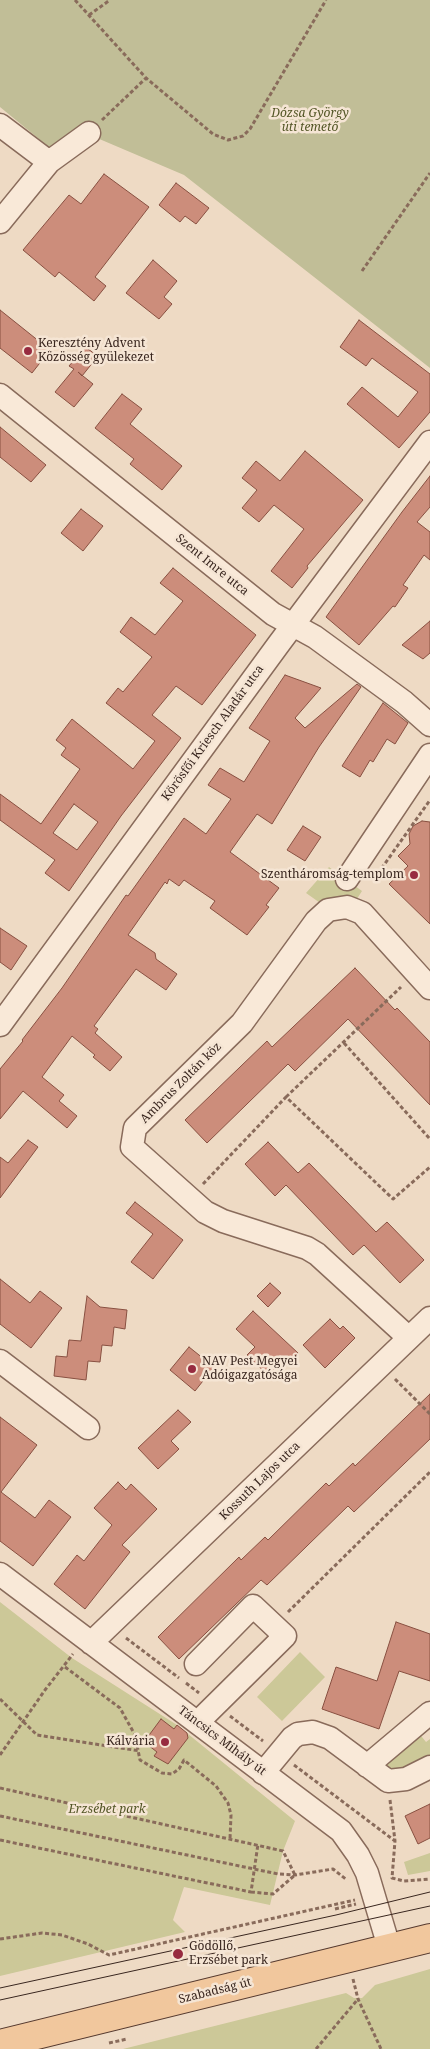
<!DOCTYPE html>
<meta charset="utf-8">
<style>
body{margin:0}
canvas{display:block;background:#eedac4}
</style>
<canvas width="430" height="2049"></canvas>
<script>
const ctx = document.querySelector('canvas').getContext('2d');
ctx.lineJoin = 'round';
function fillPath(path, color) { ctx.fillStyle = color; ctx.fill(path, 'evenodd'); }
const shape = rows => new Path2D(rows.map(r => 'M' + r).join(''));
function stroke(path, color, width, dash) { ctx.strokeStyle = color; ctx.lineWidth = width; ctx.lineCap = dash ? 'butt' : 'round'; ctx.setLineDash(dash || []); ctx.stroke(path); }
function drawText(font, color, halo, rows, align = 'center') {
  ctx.font = font + ' "Noto Serif",serif'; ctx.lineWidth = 5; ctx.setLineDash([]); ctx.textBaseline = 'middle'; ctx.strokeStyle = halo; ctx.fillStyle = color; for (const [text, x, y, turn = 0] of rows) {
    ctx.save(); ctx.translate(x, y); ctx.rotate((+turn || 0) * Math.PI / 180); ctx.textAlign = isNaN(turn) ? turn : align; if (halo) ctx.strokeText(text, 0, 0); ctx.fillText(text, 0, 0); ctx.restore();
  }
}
fillPath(shape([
 [329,867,362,891,355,902,323,905,306,893],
 [0,1602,72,1658,177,1725,295,1821,283,1851,270,1905,184,1887,173,1920,185,1932,0,1976],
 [300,1652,325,1677,282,1721,257,1697],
 [418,1732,426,1742,430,1739,430,1762,417,1768,388,1771,384,1762],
 [430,1853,430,1871,408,1875,404,1862],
 [430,1969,430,2049,123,2049,346,1993,354,1998,362,1998,375,1985]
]), '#ccc898');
fillPath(shape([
 [0,0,430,0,430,368,184,175,97,138,50,148,0,107]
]), '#c1be97');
const building = shape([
 [104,174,149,207,95,277,106,286,94,301,59,272,55,277,23,250,69,195,81,204,104,174],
 [176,183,209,208,196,224,185,216,180,222,159,205,176,183],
 [153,260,177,281,164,297,172,304,159,319,126,293,153,260],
 [0,310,50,350,32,373,0,348,0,310],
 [359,320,430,374,430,412,399,448,347,404,362,387,398,417,418,392,372,358,366,366,340,347,359,320],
 [85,347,98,356,82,376,78,372,93,384,74,407,55,392,74,369,69,366,85,347],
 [122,394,142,409,130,424,182,466,162,490,130,464,134,459,95,428,122,394],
 [0,427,46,465,31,482,0,457,0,427],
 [305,451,363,500,307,566,308,568,292,588,271,571,304,529,274,505,259,522,242,508,257,490,242,478,256,461,280,481,305,451],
 [430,476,430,507,417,522,430,532,430,560,424,555,403,585,408,588,395,607,393,606,359,645,326,617,402,512,430,476],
 [81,509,103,526,83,551,61,533,81,509],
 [173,568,256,635,202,705,176,686,152,715,181,738,121,816,69,891,45,873,55,860,0,820,0,794,41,824,80,769,61,755,66,748,56,740,72,719,133,769,155,741,106,703,118,688,123,692,152,657,120,632,131,617,155,635,183,601,160,583,173,568],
 [74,804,98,822,77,850,53,833,74,804],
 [430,621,430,653,423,659,402,645,430,621],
 [285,675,321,688,295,718,305,728,357,684,361,687,319,747,272,824,257,814,230,852,279,888,266,905,269,907,247,935,210,908,215,901,184,880,179,886,169,879,167,884,165,882,128,935,155,953,156,959,177,974,166,990,136,969,94,1026,98,1029,95,1033,122,1057,110,1071,93,1057,95,1055,72,1036,42,1077,64,1095,59,1101,77,1116,67,1128,23,1091,0,1119,0,1069,23,1041,22,1040,62,988,126,895,128,896,184,818,206,834,231,799,208,785,220,768,244,782,270,741,249,728,285,675],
 [383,703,408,723,395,744,387,739,373,762,370,760,360,777,342,766,383,703],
 [422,821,430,822,430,924,389,884,408,866,398,856,410,844,409,834,413,826,422,821],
 [303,826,321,837,305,861,287,850,303,826],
 [0,928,27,946,11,970,0,962,0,928],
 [355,968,395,1010,397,1008,430,1042,430,1105,348,1019,295,1071,288,1064,207,1143,185,1120,267,1041,272,1047,355,968],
 [28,1140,38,1147,0,1198,0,1157,8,1163,28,1140],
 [268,1142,298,1173,309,1163,376,1232,387,1222,424,1260,400,1283,364,1245,353,1255,286,1185,275,1196,245,1164,268,1142],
 [135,1202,183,1240,153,1279,131,1262,153,1234,126,1213,135,1202],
 [0,1279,30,1303,40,1291,62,1308,31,1348,0,1324,0,1279],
 [270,1283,281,1293,268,1307,257,1296,270,1283],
 [87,1296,100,1307,127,1310,125,1329,114,1327,112,1346,102,1345,100,1362,88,1361,86,1380,54,1376,56,1356,67,1357,69,1340,81,1341,87,1296],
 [253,1311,298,1353,273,1380,247,1355,255,1347,236,1329,253,1311],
 [330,1319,340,1329,343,1326,355,1338,325,1368,303,1345,330,1319],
 [189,1347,214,1367,195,1391,170,1370,189,1347],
 [430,1394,430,1439,354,1512,348,1506,267,1585,261,1580,179,1659,158,1637,239,1557,241,1560,265,1537,268,1540,326,1483,329,1486,353,1463,355,1466,430,1394],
 [178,1410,191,1422,171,1441,179,1449,158,1469,138,1448,178,1410],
 [0,1417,37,1445,1,1492,35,1518,49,1500,71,1517,33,1566,0,1541,0,1417],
 [118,1482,126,1490,131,1484,157,1509,122,1545,130,1552,85,1609,54,1584,77,1555,84,1561,112,1525,94,1508,118,1482],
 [396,1622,430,1634,430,1681,399,1671,379,1729,322,1709,336,1667,377,1681,396,1622],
 [161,1719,174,1729,177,1725,187,1733,188,1738,168,1764,154,1756,157,1752,144,1742,161,1719],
 [430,1804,430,1838,418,1844,405,1816,430,1804]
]);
fillPath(building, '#cc8d7b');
stroke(building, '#885041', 1);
const street = shape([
 [0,125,49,162],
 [0,222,49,162,89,133],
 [0,395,273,614,315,637,404,702,430,725],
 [347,879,430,755],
 [0,1025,278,645,430,442],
 [409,1338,317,1254,307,1248,223,1221,205,1212,132,1147,135,1128,242,1023,316,921,328,910,347,907,362,913,430,988],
 [0,1361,88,1428],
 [0,1574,341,1831,358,1855,367,1873,389,1947],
 [91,1643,430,1318],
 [196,1664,253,1606,285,1636,198,1722],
 [367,1766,430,1713],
 [263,1773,292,1738,298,1734,313,1732,330,1738,388,1781,406,1779,430,1767]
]);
const primary = shape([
 [0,2044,430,1938]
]);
stroke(street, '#896b5b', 25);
stroke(primary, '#563a2f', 30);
stroke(shape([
 [75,0,146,78,213,134,228,140,243,136,250,129,326,0],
 [89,15,110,0],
 [102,120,146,78],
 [362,271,430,173],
 [374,879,430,800],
 [344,1043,430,1139],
 [286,1097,401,987],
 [203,1184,286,1097,393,1199,430,1167],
 [395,1379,430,1414],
 [288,1612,430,1472],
 [126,1638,179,1678],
 [65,1667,120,1708,135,1735,140,1760,162,1773,172,1774,179,1769,184,1760,216,1786,228,1803,231,1815,230,1839],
 [186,1683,199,1693],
 [0,1699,37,1735,140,1751],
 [230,1716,263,1741],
 [0,1755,45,1690,73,1654],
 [294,1765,395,1841],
 [0,1788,283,1851,295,1875,273,1894,251,1892],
 [390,1800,395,1841,392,1878,404,1881,430,1879],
 [0,1816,278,1874,295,1875,333,1869,347,1880],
 [0,1840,251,1892,258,1844],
 [335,1909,356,1904],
 [0,1939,42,1933,62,1935,88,1944,109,1955,355,1900],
 [353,1979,358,1999,381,2049],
 [109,2043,127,2039],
 [316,2049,358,1999]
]), '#896b5b', 3, [4, 2.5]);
stroke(street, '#f9e9d8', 22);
stroke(primary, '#f1c79d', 28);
stroke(shape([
 [0,1988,336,1915,430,1892],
 [0,2000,430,1906]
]), '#39261f', 1);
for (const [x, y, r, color] of [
 [28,351,5,"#972b40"],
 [414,875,5,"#972b40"],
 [192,1369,5,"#972b40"],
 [165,1742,5,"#972b40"],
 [178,1954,6,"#972b40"]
]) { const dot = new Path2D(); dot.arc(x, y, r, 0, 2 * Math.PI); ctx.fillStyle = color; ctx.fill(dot); stroke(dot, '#f5e5d4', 2); }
drawText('italic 12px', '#525525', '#f5e5d4', [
 ["Dózsa György",310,114],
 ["úti temető",310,128],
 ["Erzsébet park",107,1810]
]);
drawText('12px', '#39261f', '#f5e5d4', [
 ["Keresztény Advent",38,344],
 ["Közösség gyülekezet",38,358],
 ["Szentháromság-templom",404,875,"right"],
 ["NAV Pest Megyei",202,1362],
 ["Adóigazgatósága",202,1376],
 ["Kálvária",155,1742,"right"],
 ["Gödöllő,",189,1947],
 ["Erzsébet park",189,1961]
], 'left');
drawText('12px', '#39261f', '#f5e5d4', [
 ["Szent Imre utca",212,565,39],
 ["Körösfői Kriesch Aladár utca",213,733,-54],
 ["Ambrus Zoltán köz",181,1083,-45],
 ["Kossuth Lajos utca",260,1481,-44],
 ["Táncsics Mihály út",222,1741,37],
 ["Szabadság út",215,1991,-14]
]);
</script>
